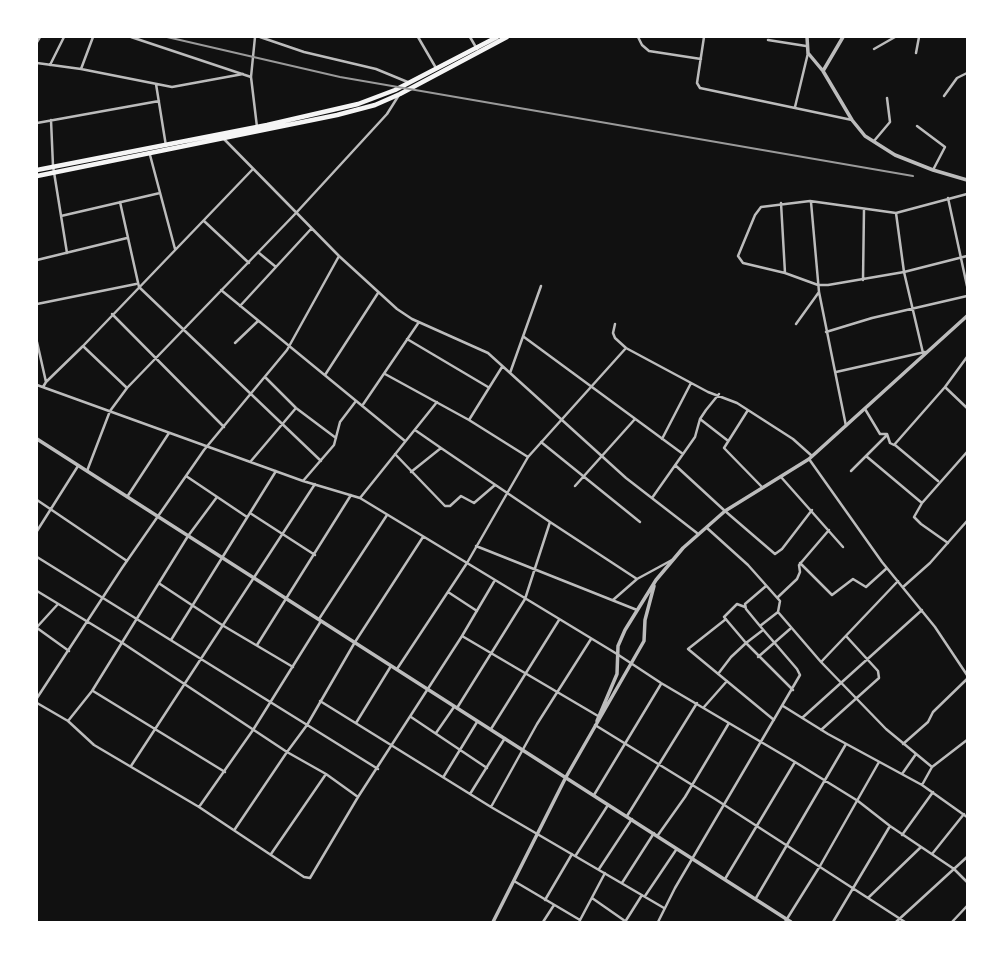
<!DOCTYPE html>
<style>
body{margin:0}
#map{position:relative;width:1004px;height:959px;overflow:hidden;background:#111;font-family:Manrope,sans-serif}
canvas{display:block}
.frame{position:absolute;inset:0;border:38px solid #fff;pointer-events:none}
</style>
<div id="map">
<canvas width="1004" height="959"></canvas>
<div class="frame"></div>
</div>
<script>
const ctx = document.querySelector('canvas').getContext('2d');
ctx.lineJoin = 'round';
const shape = rows => new Path2D(rows.map(r => 'M' + r).join(''));
function stroke(path, color, width, dash) { ctx.strokeStyle = color; ctx.lineWidth = width; ctx.lineCap = dash ? 'butt' : 'round'; ctx.setLineDash(dash || []); ctx.stroke(path); }
stroke(shape([
 [131,37,251,77],
 [255,37,251,77,257,127],
 [260,37,304,52,376,69,410,83],
 [418,37,436,68],
 [470,37,477,49],
 [638,37,642,45,649,51,701,59],
 [704,37,697,83,700,88,852,120],
 [768,40,806,46],
 [37,42,40,37],
 [874,49,895,37],
 [916,53,919,37],
 [37,63,81,69,172,87,243,74],
 [50,65,64,37],
 [81,69,93,37],
 [156,84,166,146],
 [944,96,957,78,967,73],
 [795,107,808,53],
 [51,120,53,166,67,253],
 [37,123,159,101],
 [917,126,945,147,933,170],
 [222,137,339,256,397,309,412,319,488,353,626,478,697,533],
 [874,141,890,122,887,98],
 [150,155,175,249],
 [967,194,896,213,810,201,761,207,755,215,738,256,743,263,785,273,818,285,828,285,904,272,967,256],
 [948,198,967,286],
 [120,202,139,287,321,461],
 [811,202,819,292,846,426],
 [781,203,785,273],
 [896,213,904,272,923,353],
 [61,216,160,193],
 [204,221,249,263],
 [259,253,276,267],
 [37,260,127,238],
 [863,280,864,209],
 [221,290,405,441],
 [37,304,136,284],
 [240,306,311,229],
 [112,314,224,427],
 [796,324,819,292],
 [826,332,872,318,967,296],
 [524,337,683,454],
 [407,339,488,387],
 [37,342,46,382],
 [235,343,258,321],
 [84,347,127,388],
 [626,348,708,392,737,403,793,439,812,456],
 [836,372,925,352],
 [510,373,541,286],
 [385,374,469,420,528,457],
 [325,375,378,293],
 [265,377,296,408,336,438],
 [37,385,303,481,360,498,617,654,661,683,795,762],
 [43,387,46,382,83,346,252,170],
 [945,387,967,357],
 [362,406,419,322],
 [865,409,880,434,887,434,890,443,894,445,945,387,967,408],
 [748,410,724,448,762,487],
 [700,419,727,440],
 [469,420,502,367],
 [415,430,441,448],
 [887,435,866,456,922,503],
 [662,439,691,383],
 [541,442,640,522],
 [895,445,938,481],
 [395,454,445,506,450,506,461,496,474,503,495,485],
 [809,459,882,562,935,627,967,675],
 [251,461,296,408],
 [675,465,725,511,775,554,782,549,812,510],
 [87,471,110,411,127,388,296,213,387,114,399,95],
 [851,471,866,456],
 [411,472,441,448,550,522,525,599,457,708],
 [186,476,247,517],
 [781,477,843,547],
 [303,481,334,445,340,422,356,401],
 [575,486,635,419],
 [127,497,169,433],
 [360,498,437,402],
 [652,498,695,437,700,419,706,410,719,394],
 [37,500,127,561],
 [250,513,315,555],
 [550,522,637,579,672,560],
 [37,531,78,466],
 [948,543,921,524,914,517,922,503,967,452],
 [476,546,637,610],
 [37,557,378,769],
 [800,563,832,595,853,579,866,587,887,568],
 [898,581,821,662,886,729,932,767],
 [160,584,222,625,293,667],
 [903,587,930,563,967,521],
 [37,591,121,642,287,752,307,725,355,642,423,537],
 [448,592,477,611],
 [778,597,797,579,800,572,799,565,829,530],
 [613,600,637,579],
 [745,607,737,604,724,617,746,643,763,630],
 [778,612,821,662],
 [319,619,387,515],
 [726,619,688,649,774,720],
 [760,626,746,609,745,604,766,586],
 [37,627,58,604],
 [37,628,69,651],
 [462,636,598,716],
 [171,640,276,471],
 [257,645,351,495],
 [758,657,790,629],
 [397,669,467,563,528,457,626,348,615,338,613,333,615,324],
 [718,674,731,657,746,643,793,690],
 [93,691,225,772],
 [37,698,122,568,204,450,287,350,339,256],
 [320,701,491,807,664,908],
 [37,703,68,721,94,745,199,807,304,877,310,878,358,797,462,636,495,580],
 [783,706,828,734,922,785,967,817],
 [704,707,727,681],
 [411,717,487,768],
 [802,718,922,610],
 [68,721,92,691,188,536,217,497],
 [356,723,391,666],
 [595,725,715,799,905,922],
 [491,729,559,620],
 [821,730,879,678,878,671,846,636],
 [436,733,454,707],
 [903,744,928,722,933,712,967,679],
 [131,766,315,484],
 [902,774,916,754],
 [444,776,477,722],
 [922,785,932,767,967,740],
 [470,794,505,738],
 [594,795,661,684],
 [199,807,253,730,321,621],
 [491,807,537,724,591,639],
 [627,816,697,703],
 [235,829,287,752,326,774,358,797],
 [658,835,685,797,729,723],
 [902,835,933,792],
 [271,854,326,774],
 [932,854,964,814],
 [576,855,608,805],
 [599,869,632,819],
 [725,879,795,762,858,801,890,826,954,869,967,882],
 [514,881,580,920],
 [622,883,654,833],
 [645,896,676,850],
 [592,898,625,921],
 [756,898,846,744],
 [868,898,921,847],
 [545,900,572,854],
 [543,922,554,905],
 [579,922,605,873],
 [625,922,642,895],
 [658,922,675,888,800,675,797,669,760,626,778,612,780,601,748,565,707,528],
 [785,922,820,866,879,762],
 [833,922,890,826],
 [896,922,967,857],
 [952,922,967,906]
]), '#bcbcbc', 2.5);
stroke(shape([
 [807,37,808,53,823,71,852,120,865,136,895,155,933,170,967,180],
 [823,71,843,37],
 [37,439,791,922],
 [597,721,617,674,618,646,625,630,656,580,683,548,725,511,809,459,967,316],
 [493,922,566,777,644,641,645,620,654,586]
]), '#bcbcbc', 3.5);
stroke(shape([
 [37,170,267,125,358,104,395,90,497,37],
 [37,176,337,115,375,105,400,94,507,37]
]), '#f5f5f5', 4.5);
stroke(shape([
 [167,37,340,77,913,176]
]), '#9a9a9a', 2);
</script>
